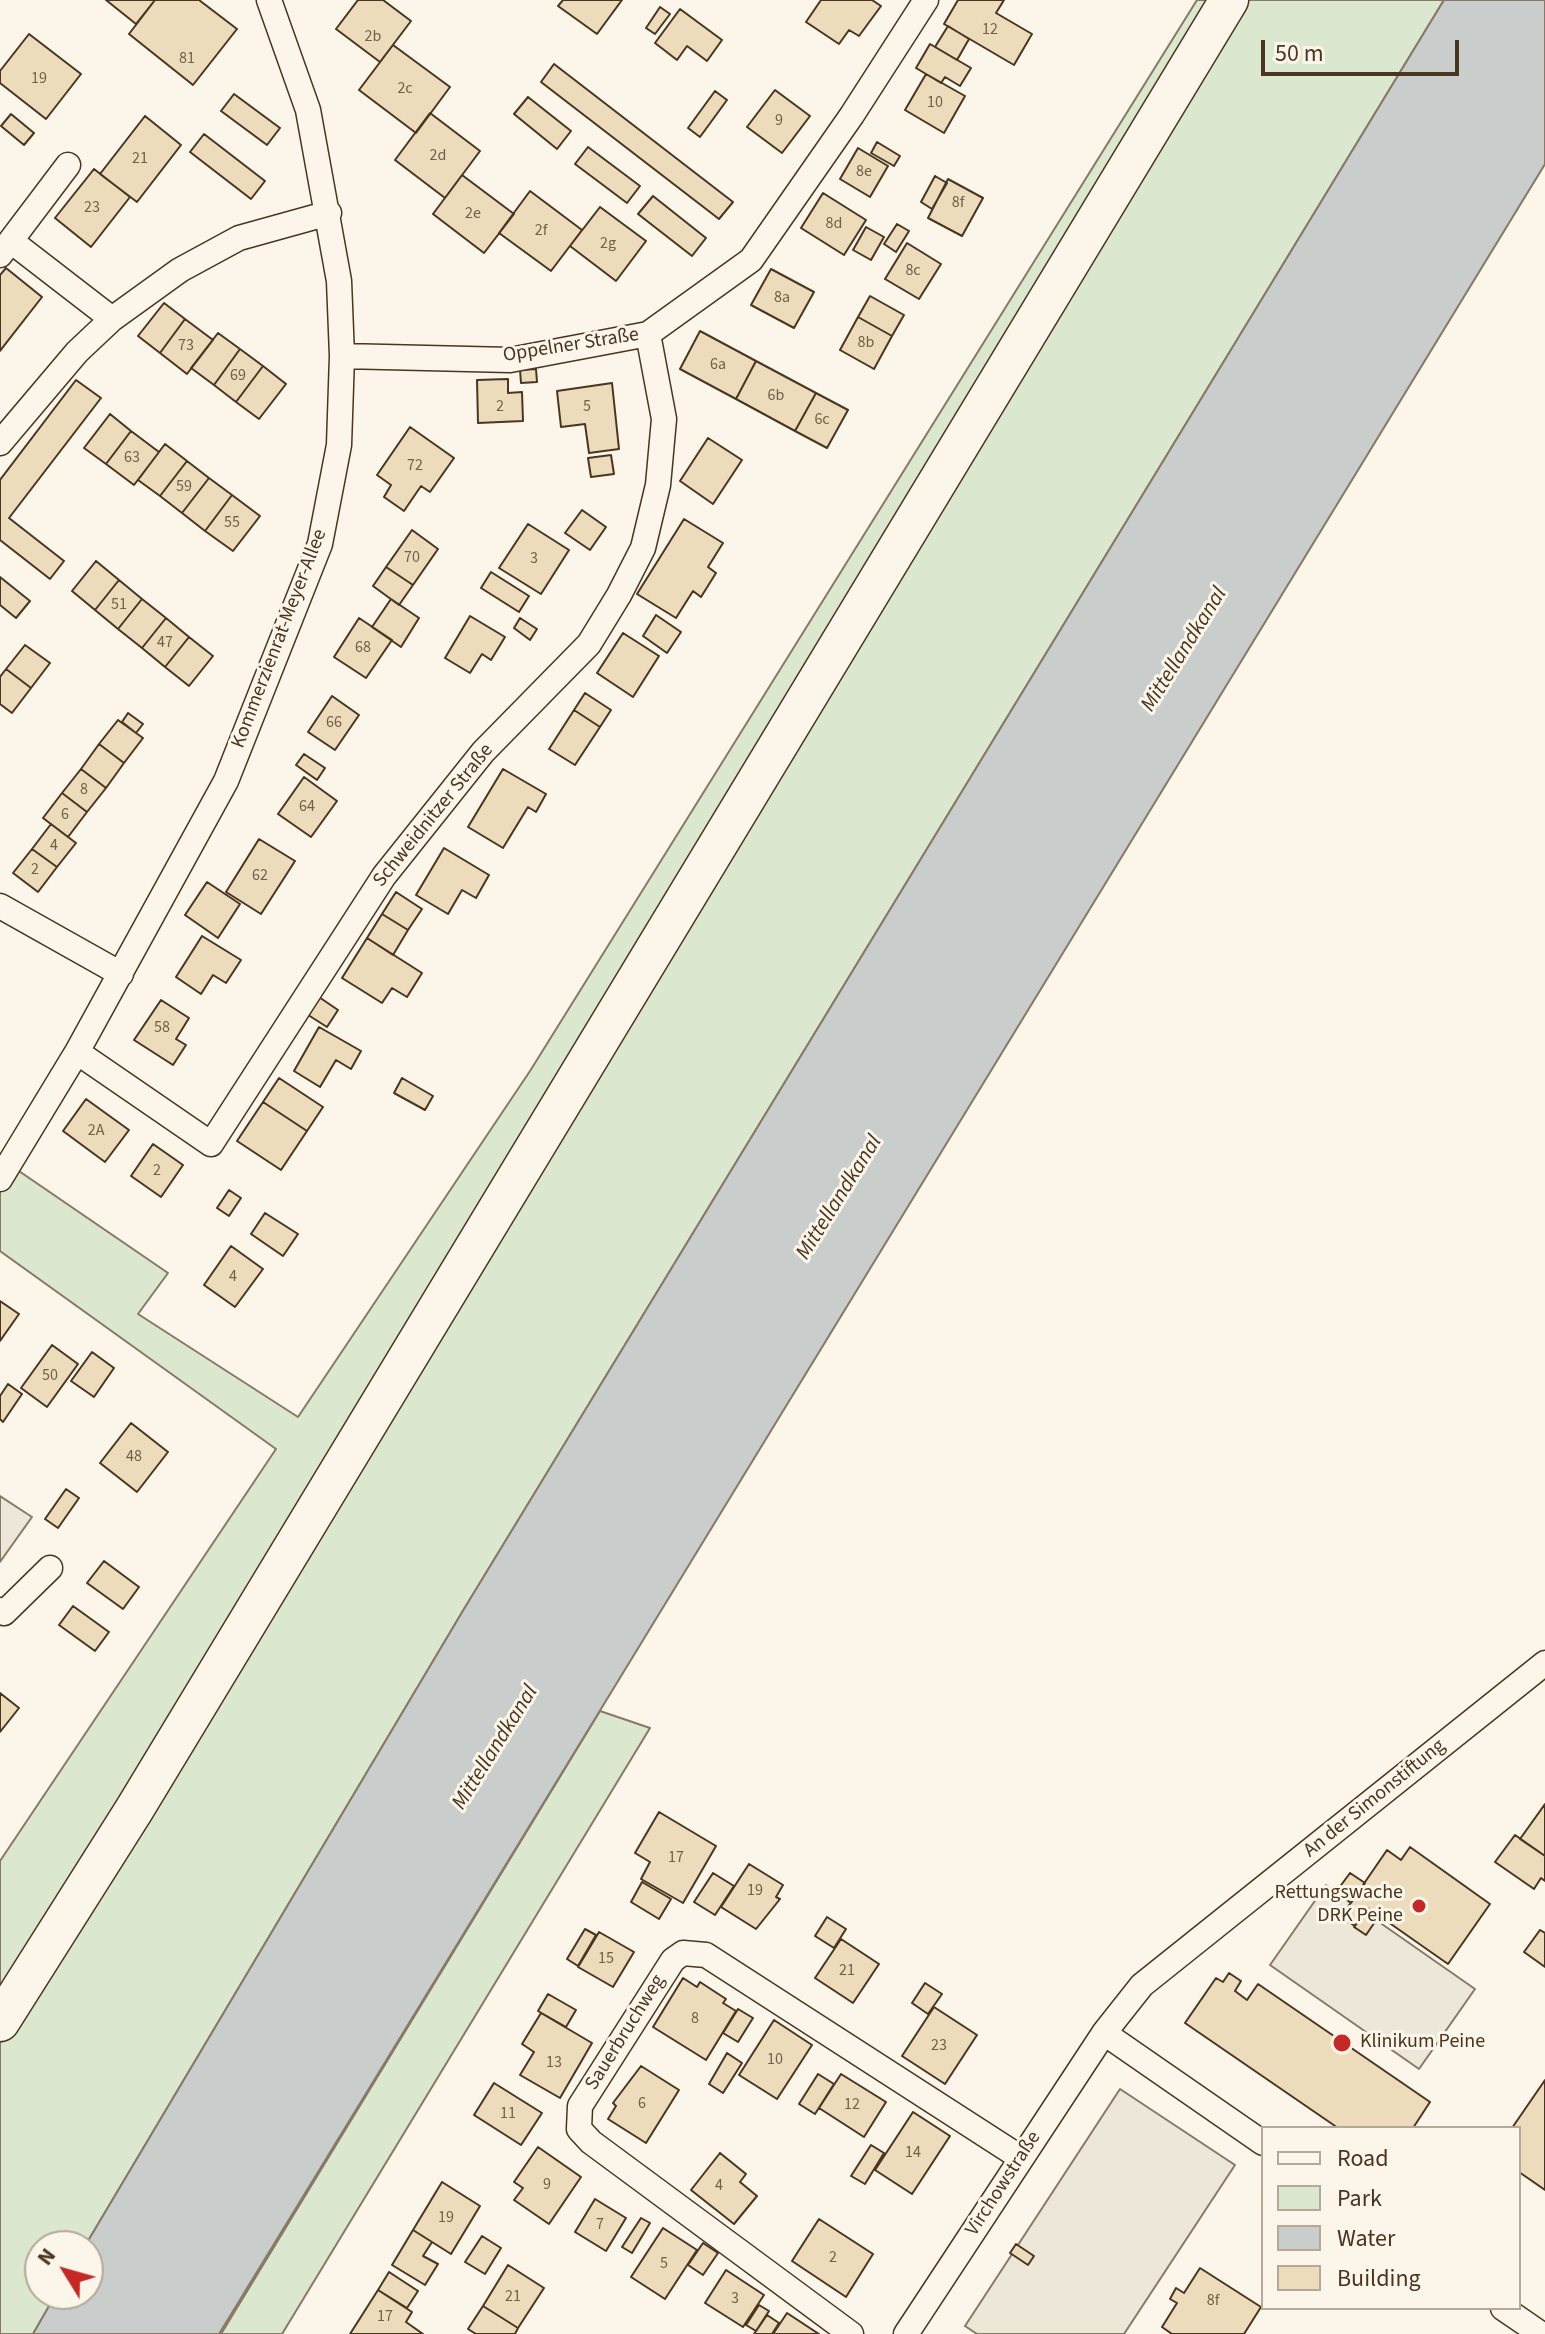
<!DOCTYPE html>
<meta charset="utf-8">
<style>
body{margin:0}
#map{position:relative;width:1545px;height:2334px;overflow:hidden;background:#fbf6e9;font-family:"Source Sans 3",sans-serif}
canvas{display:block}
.legend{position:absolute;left:1261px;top:2126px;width:260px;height:184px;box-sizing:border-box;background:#fbf6e9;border:2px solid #b4a999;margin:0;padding:10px 14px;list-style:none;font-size:24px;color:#4a3520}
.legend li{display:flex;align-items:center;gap:16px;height:40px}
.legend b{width:40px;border:2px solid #b4a999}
.north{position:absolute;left:24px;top:2230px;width:80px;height:80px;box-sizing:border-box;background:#fbf6e9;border:2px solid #b4a999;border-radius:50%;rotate:307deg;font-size:22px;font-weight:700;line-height:32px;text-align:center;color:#4a3520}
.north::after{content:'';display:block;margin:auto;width:28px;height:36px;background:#c62828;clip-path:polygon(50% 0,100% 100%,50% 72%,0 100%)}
.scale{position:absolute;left:1261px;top:40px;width:198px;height:36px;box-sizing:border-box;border:4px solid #4a3520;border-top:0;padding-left:10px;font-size:24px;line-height:28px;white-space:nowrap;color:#4a3520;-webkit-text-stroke:6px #fbf6e9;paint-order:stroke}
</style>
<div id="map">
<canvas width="1545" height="2334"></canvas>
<ul class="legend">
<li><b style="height:10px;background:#fbf6e9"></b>Road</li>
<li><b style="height:22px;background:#dce7d0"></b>Park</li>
<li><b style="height:22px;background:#c9cecd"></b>Water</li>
<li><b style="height:22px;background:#ecdcbc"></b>Building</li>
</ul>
<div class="north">N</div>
<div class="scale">50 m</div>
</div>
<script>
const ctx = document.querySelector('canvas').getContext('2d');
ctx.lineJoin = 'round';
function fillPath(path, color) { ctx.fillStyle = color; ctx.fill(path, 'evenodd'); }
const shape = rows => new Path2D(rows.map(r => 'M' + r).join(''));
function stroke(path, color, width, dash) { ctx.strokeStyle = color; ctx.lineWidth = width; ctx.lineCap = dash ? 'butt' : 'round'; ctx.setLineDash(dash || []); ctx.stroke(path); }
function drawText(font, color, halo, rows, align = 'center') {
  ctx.font = font + ' "Source Sans 3",sans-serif'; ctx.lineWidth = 6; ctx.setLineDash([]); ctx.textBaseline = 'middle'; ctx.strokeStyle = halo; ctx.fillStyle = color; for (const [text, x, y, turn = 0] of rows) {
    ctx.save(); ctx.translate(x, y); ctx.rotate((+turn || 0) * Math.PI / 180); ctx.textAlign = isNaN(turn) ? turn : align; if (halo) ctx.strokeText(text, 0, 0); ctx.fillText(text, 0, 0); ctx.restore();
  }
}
const green = shape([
 [1197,0,1444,0,464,1609,85,2246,40,2246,40,2294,56,2294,33,2334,0,2334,0,1861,276,1449,0,1251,0,1158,168,1273,138,1314,298,1417,530,1071,1197,0],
 [600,1711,650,1728,282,2334,221,2334,600,1711]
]);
fillPath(green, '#dce7d0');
stroke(green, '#887966', 2);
const parking = shape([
 [0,1496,32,1517,0,1562,0,1496],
 [1326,1885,1475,1989,1419,2069,1270,1965,1326,1885],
 [1120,2089,1235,2165,1124,2334,977,2334,965,2326,1120,2089]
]);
fillPath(parking, '#ede7d9');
stroke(parking, '#887966', 2);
const water = shape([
 [1444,0,1545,0,1545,164,219,2334,33,2334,56,2294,88,2294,88,2246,85,2246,464,1609,1444,0]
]);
fillPath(water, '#c9cecd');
stroke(water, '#887966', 2);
const building = shape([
 [106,0,155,0,136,24,106,0],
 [155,0,199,0,237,29,193,85,129,34,155,0],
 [358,0,383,0,411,21,380,62,336,29,358,0],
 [563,0,622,0,597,34,558,6,563,0],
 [821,0,872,0,881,6,859,36,849,30,839,44,806,22,821,0],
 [958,0,1004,0,996,13,1032,34,1014,65,944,24,958,0],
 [660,7,670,14,655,34,646,28,660,7],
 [680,9,722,40,707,61,687,46,677,60,655,43,680,9],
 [948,26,969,39,957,60,935,47,948,26],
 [29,34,81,74,46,119,0,83,0,71,29,34],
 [930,44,971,68,960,86,945,77,941,83,916,68,930,44],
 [393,45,450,87,416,133,359,90,393,45],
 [554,64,733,202,719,219,541,82,554,64],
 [926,74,965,96,944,133,905,110,926,74],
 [775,90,810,116,782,153,747,127,775,90],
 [715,91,727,100,700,137,688,128,715,91],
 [234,94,280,128,267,145,221,111,234,94],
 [528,97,571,131,557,149,514,114,528,97],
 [430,113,480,151,445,198,395,160,430,113],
 [11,114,34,133,24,145,1,126,11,114],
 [145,116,181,145,137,202,100,174,145,116],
 [204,134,265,181,251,199,190,152,204,134],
 [877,142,900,156,894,166,871,153,877,142],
 [588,147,640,186,627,203,575,164,588,147],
 [858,148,888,166,870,197,840,179,858,148],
 [94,169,130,197,91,247,55,218,94,169],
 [462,175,514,214,484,253,433,214,462,175],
 [935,176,947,183,932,209,921,202,935,176],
 [948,179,983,198,962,236,928,218,948,179],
 [530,191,582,230,551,271,499,233,530,191],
 [823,193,866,220,844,255,801,228,823,193],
 [653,196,706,238,692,256,638,214,653,196],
 [600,207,646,241,616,281,570,246,600,207],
 [897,224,909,231,896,252,884,244,897,224],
 [866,227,884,237,871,260,853,250,866,227],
 [907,243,941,264,919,299,885,279,907,243],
 [6,268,42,297,0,351,0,275,6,268],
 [771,269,814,292,794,328,751,305,771,269],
 [870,296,904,315,892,336,858,317,870,296],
 [164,303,185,319,160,353,138,336,164,303],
 [858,317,892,336,874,369,840,350,858,317],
 [185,319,213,340,187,374,160,353,185,319],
 [700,331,756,361,736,399,680,369,700,331],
 [218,333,240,349,214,385,191,368,218,333],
 [240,349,263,366,236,402,214,385,240,349],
 [756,361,816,393,795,431,736,399,756,361],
 [263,366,286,384,259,419,236,402,263,366],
 [536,369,537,382,521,383,520,370,536,369],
 [508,379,508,393,522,392,523,421,478,423,477,380,508,379],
 [76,380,101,398,9,518,64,561,50,579,0,540,0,480,76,380],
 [612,383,619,449,589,453,585,424,561,427,557,391,612,383],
 [816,393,848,410,827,448,795,431,816,393],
 [110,414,131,431,106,464,84,448,110,414],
 [410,427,454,458,430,492,421,486,404,511,384,497,391,485,377,475,410,427],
 [131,431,159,452,134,485,106,464,131,431],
 [708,438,742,460,713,504,680,481,708,438],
 [165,444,187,461,160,496,138,480,165,444],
 [611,455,614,474,591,477,588,458,611,455],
 [187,461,209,478,182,513,160,496,187,461],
 [209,478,232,495,205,531,182,513,209,478],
 [232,495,260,516,233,551,205,531,232,495],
 [582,510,606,527,590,550,565,533,582,510],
 [684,519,723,543,708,567,716,573,701,597,693,591,676,618,637,594,684,519],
 [528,524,569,550,541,594,499,568,528,524],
 [412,530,438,549,413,585,386,567,412,530],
 [96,561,119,580,95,610,72,591,96,561],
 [386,567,413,585,399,605,373,586,386,567],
 [491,572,529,596,519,612,481,588,491,572],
 [0,577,30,601,16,618,0,605,0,577],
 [119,580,142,599,118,629,95,610,119,580],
 [142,599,166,618,142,648,118,629,142,599],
 [391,599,419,618,401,647,372,627,391,599],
 [656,615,681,632,667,653,643,636,656,615],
 [470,616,505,637,491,660,482,654,470,673,445,658,470,616],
 [166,618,189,637,165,667,142,648,166,618],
 [359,618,392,640,366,678,334,657,359,618],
 [520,618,537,629,530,640,514,628,520,618],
 [623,633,659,656,633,697,597,673,623,633],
 [189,637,213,656,189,686,165,667,189,637],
 [25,645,50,663,31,688,6,669,25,645],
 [6,669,31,688,12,713,0,704,0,677,6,669],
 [585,693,611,710,600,727,574,710,585,693],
 [332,696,359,715,335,750,308,732,332,696],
 [574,710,600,727,575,765,549,749,574,710],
 [128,713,143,724,136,733,122,722,128,713],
 [118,720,143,738,124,763,99,744,118,720],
 [99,744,124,763,106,788,81,769,99,744],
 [304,754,325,768,317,780,296,765,304,754],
 [81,769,106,788,87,812,62,793,81,769],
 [503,769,546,794,536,812,528,807,503,848,468,827,503,769],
 [304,777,337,801,311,837,278,814,304,777],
 [62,793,87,812,68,837,43,818,62,793],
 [51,824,76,843,57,867,32,849,51,824],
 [259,839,295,861,261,914,226,892,259,839],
 [444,848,489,875,476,898,462,890,448,914,416,895,444,848],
 [32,849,57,867,38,892,13,873,32,849],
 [207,882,240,904,218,938,185,915,207,882],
 [396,892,422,909,408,930,382,914,396,892],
 [382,914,408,930,393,955,367,938,382,914],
 [202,936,241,960,226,983,213,975,201,994,176,977,202,936],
 [367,938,422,973,407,997,392,988,382,1003,342,978,367,938],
 [316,995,338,1010,327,1027,305,1013,316,995],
 [161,1000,189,1018,176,1039,186,1045,173,1065,134,1040,161,1000],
 [319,1027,361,1051,351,1069,336,1060,320,1087,294,1071,319,1027],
 [279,1078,323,1107,307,1131,263,1102,279,1078],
 [402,1078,433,1096,425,1110,394,1093,402,1078],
 [86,1099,129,1130,105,1162,63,1131,86,1099],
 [263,1102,307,1131,281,1170,237,1141,263,1102],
 [153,1144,183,1165,161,1197,131,1176,153,1144],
 [229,1190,241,1198,229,1216,217,1208,229,1190],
 [265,1213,298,1234,283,1256,251,1234,265,1213],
 [231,1246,263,1269,235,1307,204,1285,231,1246],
 [0,1301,19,1314,0,1341,0,1301],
 [52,1345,78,1364,47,1407,21,1388,52,1345],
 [92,1352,114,1368,94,1397,71,1381,92,1352],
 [8,1384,22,1394,3,1422,0,1419,0,1396,8,1384],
 [131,1423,168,1452,137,1492,100,1463,131,1423],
 [66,1489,79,1498,58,1528,45,1519,66,1489],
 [104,1561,139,1587,123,1609,87,1583,104,1561],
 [73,1606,109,1632,95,1651,59,1625,73,1606],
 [0,1693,19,1708,0,1732,0,1693],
 [1545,1804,1545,1856,1520,1839,1545,1804],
 [659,1812,716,1846,683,1903,641,1879,650,1862,635,1853,659,1812],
 [1515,1835,1545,1856,1545,1881,1541,1878,1534,1889,1495,1862,1515,1835],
 [1410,1847,1490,1904,1448,1964,1368,1908,1355,1926,1341,1917,1387,1850,1401,1860,1410,1847],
 [749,1864,783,1885,776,1897,780,1899,756,1929,721,1907,749,1864],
 [713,1873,734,1886,715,1915,694,1902,713,1873],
 [1350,1873,1365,1883,1351,1903,1336,1892,1350,1873],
 [642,1882,671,1899,659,1919,631,1902,642,1882],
 [1368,1908,1379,1916,1366,1935,1354,1927,1368,1908],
 [827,1917,846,1929,834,1948,815,1936,827,1917],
 [585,1929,596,1935,578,1966,567,1959,585,1929],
 [1540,1930,1545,1933,1545,1967,1524,1952,1540,1930],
 [599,1932,634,1952,613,1987,578,1967,599,1932],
 [841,1939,879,1964,853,2003,815,1978,841,1939],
 [1229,1973,1241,1981,1235,1991,1247,2000,1258,1984,1430,2102,1413,2128,1338,2128,1185,2023,1216,1978,1223,1982,1229,1973],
 [683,1978,697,1987,700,1982,726,1999,723,2003,736,2011,706,2060,653,2027,683,1978],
 [925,1983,942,1994,928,2014,912,2003,925,1983],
 [548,1994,576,2010,566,2027,538,2011,548,1994],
 [934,2007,977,2035,945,2084,902,2056,934,2007],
 [738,2009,753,2018,738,2042,723,2033,738,2009],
 [541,2013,592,2043,560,2098,520,2075,534,2052,522,2044,541,2013],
 [774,2020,812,2045,777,2099,739,2075,774,2020],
 [727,2053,742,2063,723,2093,709,2084,727,2053],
 [641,2066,679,2090,646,2143,608,2119,616,2106,613,2103,641,2066],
 [818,2074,834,2084,815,2114,799,2104,818,2074],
 [841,2074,886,2102,864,2137,819,2108,841,2074],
 [1545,2080,1545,2190,1519,2172,1519,2128,1512,2128,1545,2080],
 [494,2083,542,2113,521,2145,474,2115,494,2083],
 [913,2112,950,2136,912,2194,875,2170,913,2112],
 [871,2145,884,2153,865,2184,851,2176,871,2145],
 [538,2147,581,2177,549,2224,514,2200,523,2188,514,2182,538,2147],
 [720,2153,746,2174,740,2182,757,2196,734,2224,691,2190,720,2153],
 [442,2182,480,2206,451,2254,413,2230,442,2182],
 [595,2199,626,2218,606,2251,575,2232,595,2199],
 [641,2218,650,2223,632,2253,622,2247,641,2218],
 [819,2219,873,2254,846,2297,792,2261,819,2219],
 [663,2228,697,2250,665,2299,631,2277,663,2228],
 [413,2230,432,2242,423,2256,438,2264,425,2285,392,2265,413,2230],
 [482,2236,501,2248,485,2274,465,2262,482,2236],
 [703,2243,718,2253,703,2275,688,2265,703,2243],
 [1016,2244,1034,2256,1028,2265,1010,2253,1016,2244],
 [508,2265,544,2288,518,2328,483,2306,508,2265],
 [1200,2268,1261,2307,1244,2334,1172,2334,1162,2327,1177,2303,1170,2299,1176,2288,1184,2293,1200,2268],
 [726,2270,764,2295,743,2327,705,2303,726,2270],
 [389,2272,418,2291,407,2308,378,2290,389,2272],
 [378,2290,412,2312,406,2322,423,2334,350,2334,378,2290],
 [759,2305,769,2311,756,2331,746,2325,759,2305],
 [483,2306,518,2328,515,2334,476,2334,468,2329,483,2306],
 [787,2313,819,2334,773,2334,787,2313],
 [767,2315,779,2323,772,2334,754,2334,767,2315]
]);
fillPath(building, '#ecdcbc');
stroke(building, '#4a3520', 2);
const street = shape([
 [11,241,112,319],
 [0,255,68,165],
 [342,356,510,360,648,334,751,260,852,115,926,0],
 [0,443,77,352,112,319,180,270,239,238,329,213],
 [0,906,121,974],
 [77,1052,211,1144,384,876,483,752,589,644,619,595,643,548,658,485,664,419,648,334],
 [0,1179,77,1052,226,781,320,544,339,445,342,356,339,281,308,110,269,0],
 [0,1610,4,1613,50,1568],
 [1104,2033,1263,2143],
 [1503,2308,1541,2334],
 [851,2334,591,2142,579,2129,580,2106,673,1960,683,1953,706,1955,1021,2158],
 [906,2334,1104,2033,1142,1985,1545,1663]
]);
const primary = shape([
 [0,2022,134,1810,1229,0]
]);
stroke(street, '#4a3520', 27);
stroke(primary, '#4a3520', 41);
stroke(street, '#fbf6e9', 24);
stroke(primary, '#fbf6e9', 38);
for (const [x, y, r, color] of [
 [1419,1906,8,"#c62828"],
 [1342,2043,10,"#c62828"]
]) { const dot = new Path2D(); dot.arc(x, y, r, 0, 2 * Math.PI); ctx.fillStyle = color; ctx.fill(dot); stroke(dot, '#fbf6e9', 3); }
drawText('16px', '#725f47', null, [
 ["12",990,30],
 ["2b",373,37],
 ["81",187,59],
 ["19",39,79],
 ["2c",405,89],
 ["10",935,103],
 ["9",779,121],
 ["2d",438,156],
 ["21",140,159],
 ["8e",864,172],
 ["8f",958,203],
 ["23",92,208],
 ["2e",473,214],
 ["8d",834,224],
 ["2f",541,231],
 ["2g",608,244],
 ["8c",913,271],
 ["8a",782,298],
 ["8b",866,343],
 ["73",186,346],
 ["6a",718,365],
 ["69",238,376],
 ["6b",776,396],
 ["2",500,407],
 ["5",587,407],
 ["6c",822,420],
 ["63",132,458],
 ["72",415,466],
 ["59",184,487],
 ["55",232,523],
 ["70",412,558],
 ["3",534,559],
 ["51",119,605],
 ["47",165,643],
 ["68",363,648],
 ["66",334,723],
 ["8",84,790],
 ["64",307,807],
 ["6",65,815],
 ["4",54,846],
 ["2",35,870],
 ["62",260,876],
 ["58",162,1028],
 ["2A",96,1131],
 ["2",157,1171],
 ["4",233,1277],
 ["50",50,1376],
 ["48",134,1457],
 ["17",676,1858],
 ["19",755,1891],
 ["15",606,1959],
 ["21",847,1971],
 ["8",695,2019],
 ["23",939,2046],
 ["10",775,2060],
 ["13",554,2063],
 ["6",642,2104],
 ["12",852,2105],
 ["11",508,2114],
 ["14",913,2153],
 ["9",547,2185],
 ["4",719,2186],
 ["19",446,2218],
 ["7",600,2225],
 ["2",833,2258],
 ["5",664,2264],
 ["21",513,2297],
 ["3",735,2299],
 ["8f",1213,2301],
 ["17",385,2317]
]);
drawText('20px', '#4a3520', '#fbf6e9', [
 ["Oppelner Straße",571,346,-9],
 ["Kommerzienrat-Meyer-Allee",280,639,-69],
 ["Schweidnitzer Straße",434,816,-51],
 ["An der Simonstiftung",1375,1799,-39],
 ["Sauerbruchweg",626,2033,-58],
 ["Virchowstraße",1004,2184,-57]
]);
drawText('20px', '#4a3520', '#fbf6e9', [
 ["Rettungswache",1403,1894],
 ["DRK Peine",1403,1917],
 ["Klinikum Peine",1360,2043,"left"]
], 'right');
drawText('italic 22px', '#4a3520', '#fbf6e9', [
 ["Mittellandkanal",1185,650,-58],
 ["Mittellandkanal",840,1198,-58],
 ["Mittellandkanal",496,1748,-58]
]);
</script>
